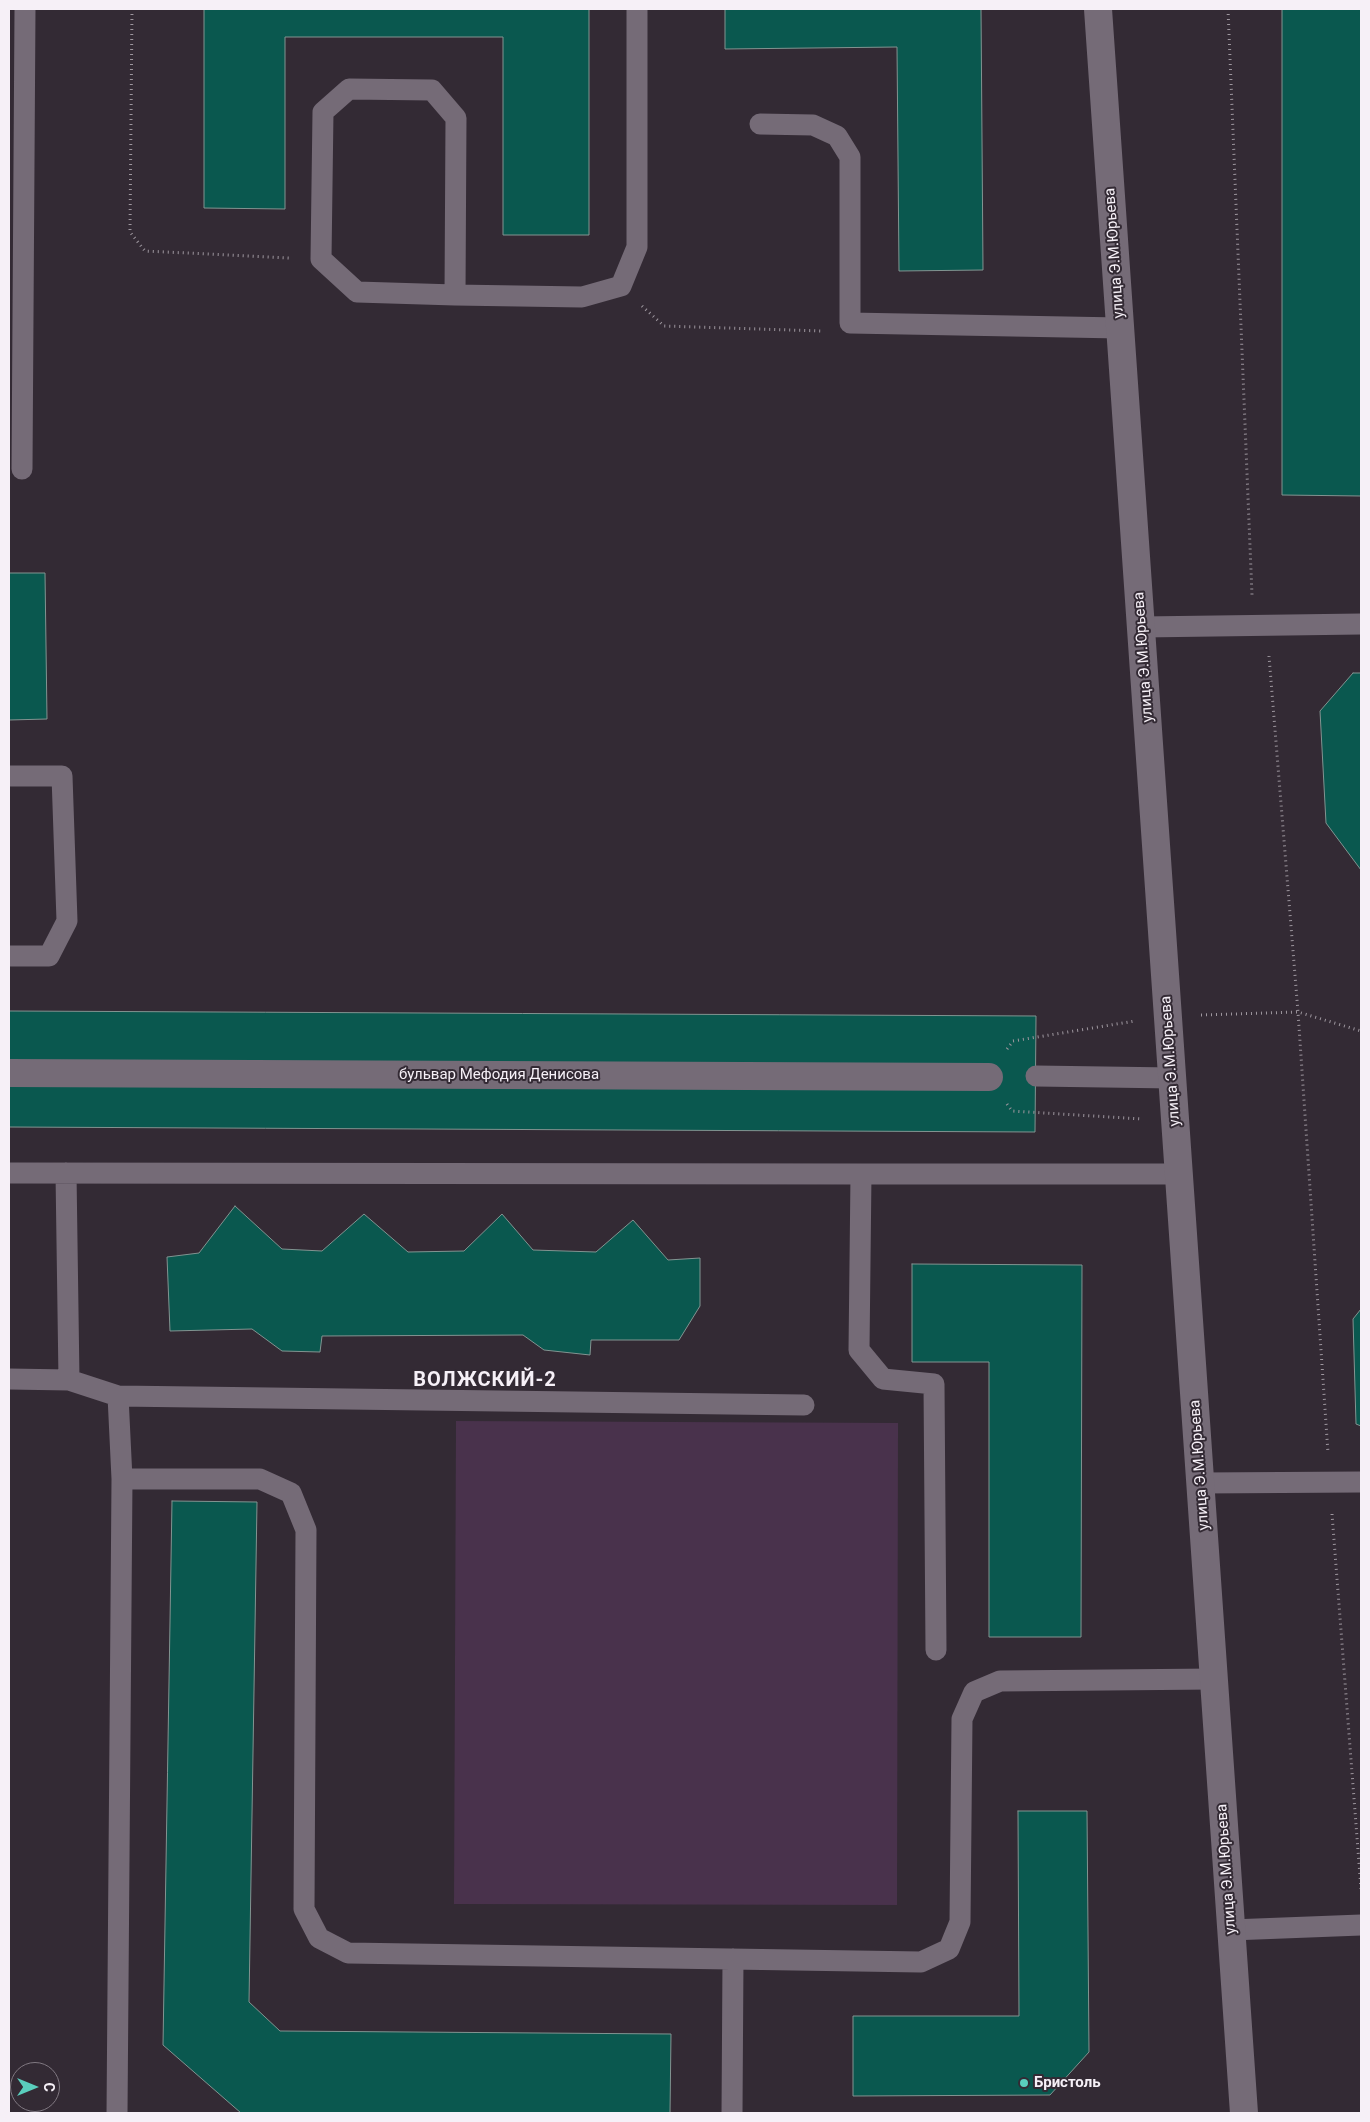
<!DOCTYPE html>
<meta charset="utf-8">
<style>
body{margin:0}
#map{position:relative;width:1370px;height:2122px;overflow:hidden;background:#332a34;font-family:Roboto,sans-serif}
canvas{display:block}
.frame{position:absolute;inset:0;border:10px solid #f6f0f7;pointer-events:none}
.north{position:absolute;left:10px;top:2062px;width:50px;height:50px;box-sizing:border-box;background:#332a34;border:1px solid #817982;border-radius:50%;rotate:90deg;font-size:14px;font-weight:700;line-height:20px;text-align:center;color:#f6f0f7}
.north::after{content:'';display:block;margin:auto;width:18px;height:22px;background:#5acebd;clip-path:polygon(50% 0,100% 100%,50% 72%,0 100%)}
</style>
<div id="map">
<canvas width="1370" height="2122"></canvas>
<div class="frame"></div>
<div class="north">С</div>
</div>
<script>
const ctx = document.querySelector('canvas').getContext('2d');
ctx.lineJoin = 'round';
function fillPath(path, color) { ctx.fillStyle = color; ctx.fill(path, 'evenodd'); }
const shape = rows => new Path2D(rows.map(r => 'M' + r).join(''));
function stroke(path, color, width, dash) { ctx.strokeStyle = color; ctx.lineWidth = width; ctx.lineCap = dash ? 'butt' : 'round'; ctx.setLineDash(dash || []); ctx.stroke(path); }
function drawText(font, color, halo, rows, align = 'center') {
  ctx.font = font + ' Roboto,sans-serif'; ctx.lineWidth = 4; ctx.setLineDash([]); ctx.textBaseline = 'middle'; ctx.strokeStyle = halo; ctx.fillStyle = color; for (const [text, x, y, turn = 0] of rows) {
    ctx.save(); ctx.translate(x, y); ctx.rotate((+turn || 0) * Math.PI / 180); ctx.textAlign = isNaN(turn) ? turn : align; if (halo) ctx.strokeText(text, 0, 0); ctx.fillText(text, 0, 0); ctx.restore();
  }
}
fillPath(shape([
 [456,1421,898,1423,897,1905,454,1904]
]), '#49324c');
const building = shape([
 [204,9,589,9,589,235,503,235,503,37,285,37,285,209,204,208,204,9],
 [725,9,981,9,983,270,899,271,897,47,725,49,725,9],
 [1282,9,1361,9,1361,496,1282,495,1282,9],
 [9,573,45,573,47,719,9,720,9,573],
 [1353,673,1361,673,1361,870,1326,823,1320,711,1353,673],
 [9,1011,1036,1016,1035,1132,9,1127,9,1011],
 [235,1206,282,1249,322,1251,364,1214,408,1252,464,1251,502,1214,533,1250,596,1252,633,1220,668,1260,700,1258,700,1306,679,1340,591,1340,590,1355,544,1350,523,1335,322,1336,320,1352,282,1351,252,1329,170,1331,167,1257,199,1253,235,1206],
 [912,1264,1082,1265,1081,1637,989,1637,989,1362,912,1362,912,1264],
 [1361,1309,1361,1426,1356,1424,1353,1319,1361,1309],
 [172,1501,257,1502,249,2002,280,2031,671,2034,670,2113,241,2113,163,2045,172,1501],
 [1018,1811,1087,1811,1089,2052,1050,2095,853,2096,853,2016,1019,2016,1018,1811]
]);
fillPath(building, '#0a584f');
stroke(building, '#829491', 1);
stroke(shape([
 [132,9,130,232,145,251,290,258],
 [1228,9,1252,595],
 [642,306,664,326,821,331],
 [1269,656,1298,1012,1328,1453],
 [1201,1015,1298,1012,1361,1031],
 [1007,1049,1013,1041,1135,1021],
 [1007,1104,1012,1111,1142,1119],
 [1332,1514,1361,1889]
]), '#9e979f', 3, [1, 4]);
stroke(shape([
 [760,124,813,125,837,136,850,157,850,323,1120,328],
 [455,295,357,292,321,259,323,112,349,89,432,90,456,118,455,295,582,297,621,286,637,247,637,9],
 [22,469,25,9],
 [1142,627,1361,624],
 [9,776,62,776,67,921,49,956,9,956],
 [1036,1076,1173,1078],
 [9,1173,861,1174],
 [66,1173,69,1380],
 [9,1379,69,1380,118,1396,804,1405],
 [122,1479,260,1479,291,1493,306,1530,304,1909,319,1938,348,1953,921,1962,949,1949,960,1922,962,1719,974,1692,1000,1681,1214,1679],
 [1201,1483,1361,1482],
 [936,1650,934,1384,883,1379,859,1350,861,1174,1179,1174],
 [1231,1930,1361,1925],
 [117,2113,122,1479,118,1396],
 [732,2113,733,1959]
]), '#756b77', 21);
stroke(shape([
 [1098,9,1244,2113],
 [9,1073,989,1077]
]), '#756b77', 28);
for (const [x, y, r, color] of [
 [1024,2083,5,"#5acebd"]
]) { const dot = new Path2D(); dot.arc(x, y, r, 0, 2 * Math.PI); ctx.fillStyle = color; ctx.fill(dot); stroke(dot, '#332a34', 2); }
drawText('15px', '#f6f0f7', '#332a34', [
 ["улица Э.М.Юрьева",1115,253,-94],
 ["улица Э.М.Юрьева",1144,657,-94],
 ["улица Э.М.Юрьева",1171,1061,-94],
 ["бульвар Мефодия Денисова",499,1075],
 ["улица Э.М.Юрьева",1200,1465,-94],
 ["улица Э.М.Юрьева",1227,1869,-94]
]);
drawText('bold 15px', '#f6f0f7', '#332a34', [
 ["Бристоль",1034,2083]
], 'left');
ctx.letterSpacing = '1px';
drawText('bold 20px', '#f6f0f7', '#332a34', [
 ["ВОЛЖСКИЙ-2",485,1381]
]);
ctx.letterSpacing = '0px';
</script>
